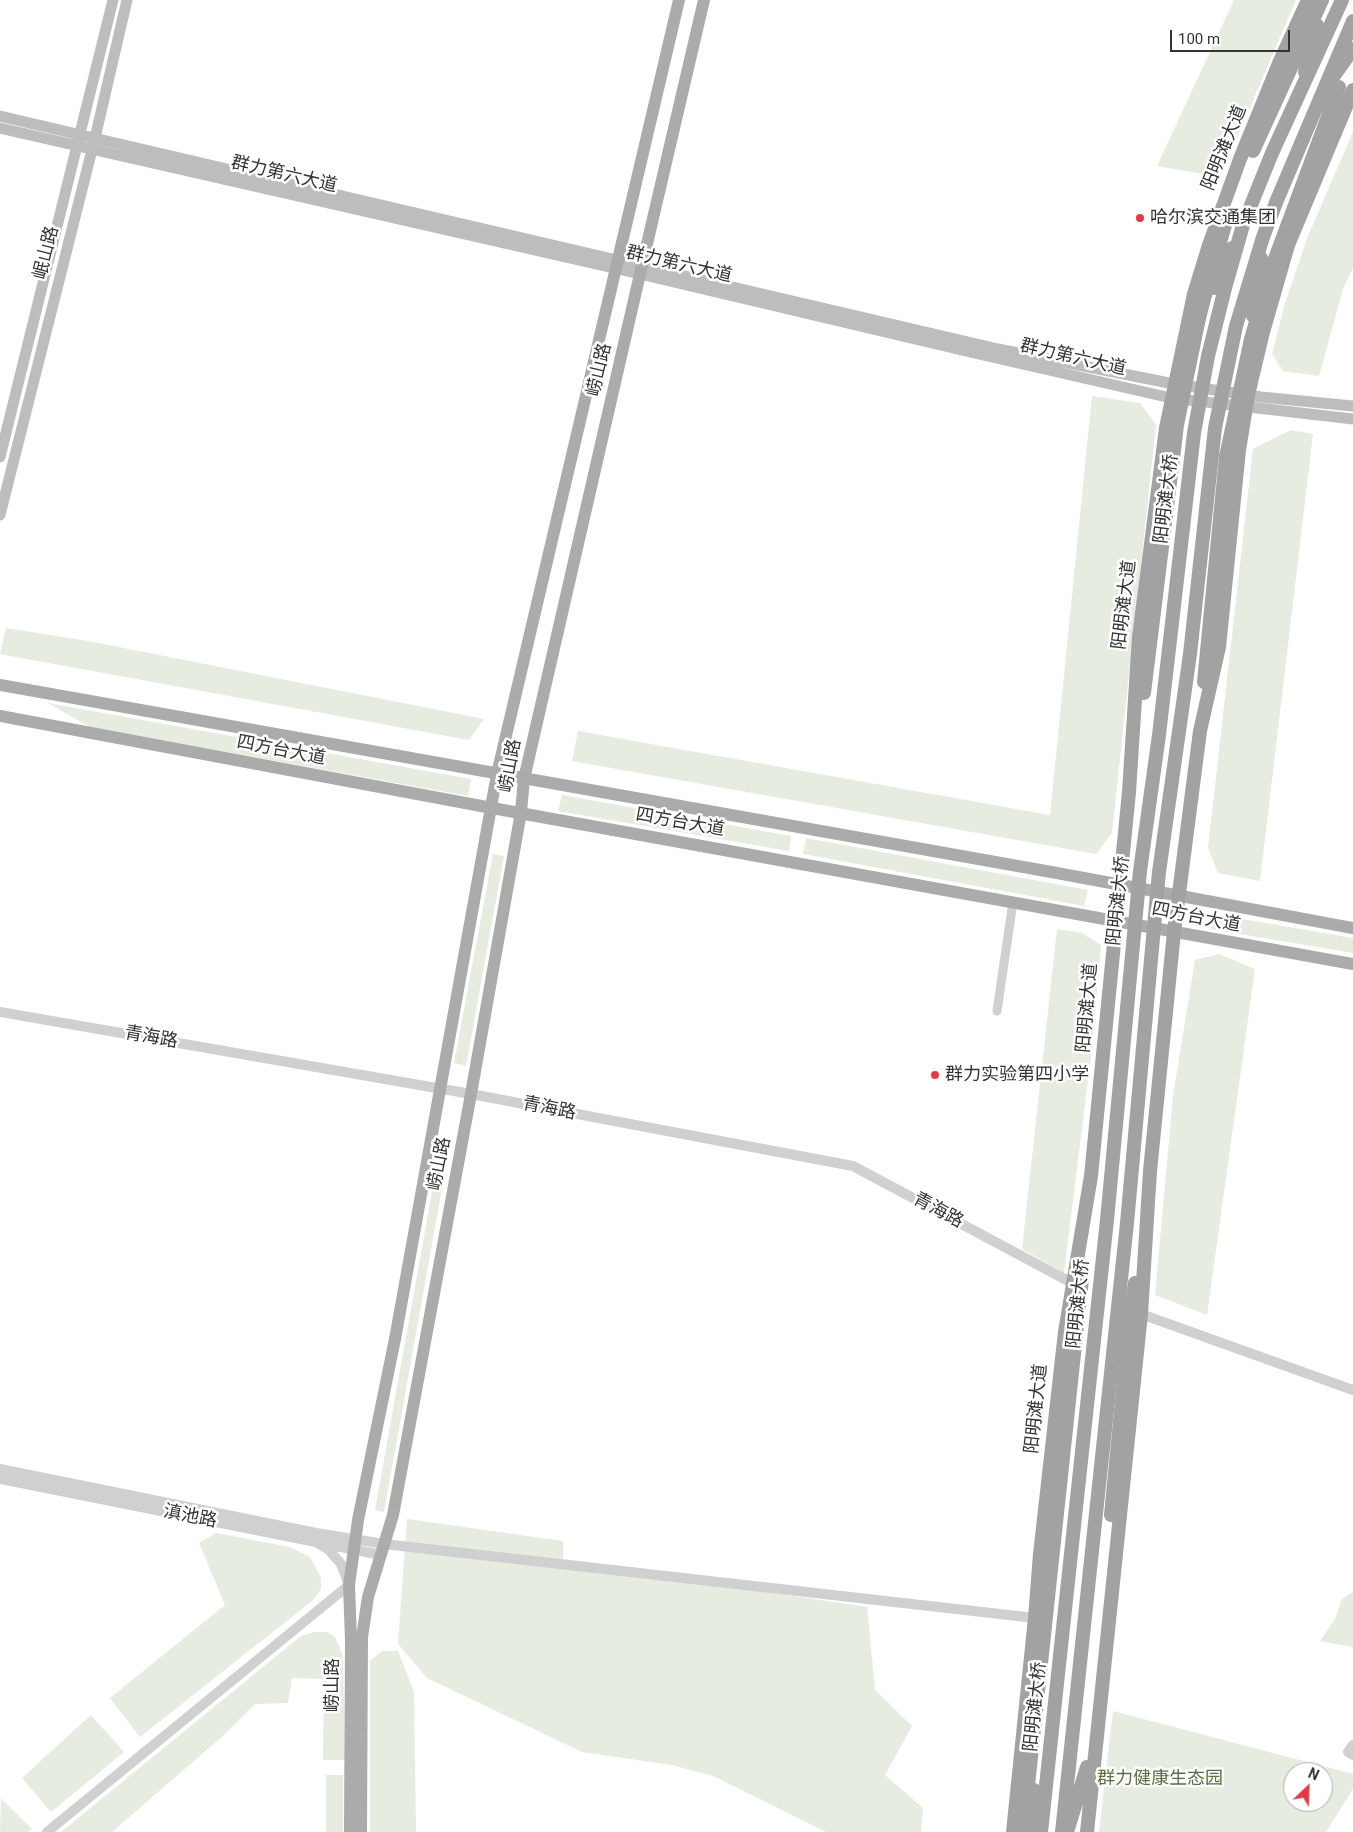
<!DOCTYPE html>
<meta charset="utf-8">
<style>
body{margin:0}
#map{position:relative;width:1353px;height:1832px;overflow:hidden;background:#fff;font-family:Roboto,sans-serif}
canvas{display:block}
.north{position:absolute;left:1283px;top:1762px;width:50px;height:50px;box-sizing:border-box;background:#fff;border:1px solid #adadad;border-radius:50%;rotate:24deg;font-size:14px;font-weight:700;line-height:20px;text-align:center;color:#333}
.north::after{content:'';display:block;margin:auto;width:18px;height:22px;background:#e63946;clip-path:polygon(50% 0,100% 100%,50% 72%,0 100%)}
.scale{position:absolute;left:1170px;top:30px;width:120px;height:22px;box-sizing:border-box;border:2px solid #333;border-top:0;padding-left:6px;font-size:15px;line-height:18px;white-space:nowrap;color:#333;-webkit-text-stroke:4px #fff;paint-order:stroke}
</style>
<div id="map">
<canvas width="1353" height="1832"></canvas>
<div class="north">N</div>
<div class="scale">100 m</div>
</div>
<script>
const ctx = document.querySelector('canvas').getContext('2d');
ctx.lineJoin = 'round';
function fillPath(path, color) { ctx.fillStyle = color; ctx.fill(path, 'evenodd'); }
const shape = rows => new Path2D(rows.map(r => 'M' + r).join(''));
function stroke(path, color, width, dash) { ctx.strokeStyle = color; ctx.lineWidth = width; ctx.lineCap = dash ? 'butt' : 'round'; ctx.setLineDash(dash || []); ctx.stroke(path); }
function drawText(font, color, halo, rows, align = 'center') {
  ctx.font = font + ' Roboto,"Noto Sans SC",sans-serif'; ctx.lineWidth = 5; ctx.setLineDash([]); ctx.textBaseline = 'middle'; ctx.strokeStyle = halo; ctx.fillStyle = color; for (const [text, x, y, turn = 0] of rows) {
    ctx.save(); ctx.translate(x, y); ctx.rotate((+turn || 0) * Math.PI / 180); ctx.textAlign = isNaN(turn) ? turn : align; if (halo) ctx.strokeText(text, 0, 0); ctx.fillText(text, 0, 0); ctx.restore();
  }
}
fillPath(shape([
 [1234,0,1296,0,1220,177,1157,166],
 [1353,132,1353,268,1343,289,1319,376,1283,371,1272,354,1285,303,1308,236],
 [1092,396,1140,403,1156,425,1112,833,1096,854,572,761,578,731,1050,815],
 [1291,430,1313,434,1260,881,1218,873,1208,848,1253,449],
 [6,628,88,641,484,719,469,740,0,654],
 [48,703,471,779,468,796,90,727],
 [562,795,791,836,789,851,558,811],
 [806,838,1088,890,1084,906,803,854],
 [493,854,504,856,466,1066,454,1063],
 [1213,914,1353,938,1353,953,1210,929],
 [1057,929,1082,933,1101,945,1093,1040,1064,1273,1022,1249],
 [1219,954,1255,969,1207,1315,1155,1295,1173,1096,1195,960],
 [442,1136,451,1138,384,1512,375,1510],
 [407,1519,563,1541,563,1562,867,1607,875,1690,912,1726,885,1775,923,1808,921,1832,826,1832,713,1776,672,1765,582,1752,427,1678,398,1644],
 [216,1533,290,1547,310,1557,321,1578,321,1589,312,1601,140,1737,110,1698,225,1605,199,1543],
 [1353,1592,1353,1647,1320,1641,1335,1619,1342,1599],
 [314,1632,327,1632,335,1637,343,1655,345,1760,323,1760,324,1679,292,1678,288,1703,255,1704,225,1734,112,1832,61,1832,301,1636],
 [382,1651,398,1651,414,1692,416,1832,370,1832,370,1661],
 [1113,1711,1353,1774,1353,1789,1326,1832,1099,1832],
 [1293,1772,1323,1772,1323,1802,1293,1802],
 [91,1715,124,1752,51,1812,22,1778],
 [326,1775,343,1775,343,1832,326,1832],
 [1,1798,32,1829,28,1832,0,1832]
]), '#e6ecdf');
stroke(shape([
 [997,1011,1013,902]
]), '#d0d0d0', 9);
stroke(shape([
 [0,1012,471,1094,853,1166,1072,1283],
 [1141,1314,1353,1390],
 [0,1469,316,1533,384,1544,1035,1618],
 [0,1479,381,1555],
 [1353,1745,1348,1752,1353,1755],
 [47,1832,349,1585,341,1564,329,1550,318,1543]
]), '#d0d0d0', 10);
stroke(shape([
 [0,116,998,349,1174,384,1261,397,1353,406],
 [0,128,640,274,970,352,1171,398,1353,419],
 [0,457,113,0],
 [0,515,95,138,127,0]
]), '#bdbdbd', 11);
stroke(shape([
 [0,685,1057,873,1353,928],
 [0,716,492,808,1353,964],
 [350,1832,351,1641,349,1585,358,1520,395,1339,497,774,679,0],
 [361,1832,362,1637,368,1597,393,1515,471,1094,521,812,524,779,640,274,704,0]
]), '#ababab', 12);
stroke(shape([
 [1305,72,1317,25],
 [1333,77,1353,49],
 [1253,151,1322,0],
 [1214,288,1232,248],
 [1253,316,1261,258],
 [1199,318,1209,280,1225,225],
 [1204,682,1226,457],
 [1144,693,1174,450],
 [1111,1515,1130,1318,1135,1283],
 [1034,1790,1037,1832],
 [1013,1832,1035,1618,1040,1554,1065,1332,1091,1176,1129,792,1139,637,1166,428,1194,294,1209,245,1240,159,1280,61,1308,0],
 [1023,1832,1082,1279],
 [1067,1832,1087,1767],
 [1087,1832,1141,1314,1150,1171,1174,932,1200,731,1219,647,1239,450,1248,395,1263,332,1288,245,1353,90]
]), '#a2a2a2', 14);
stroke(shape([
 [1174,450,1177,425,1199,318],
 [1226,457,1251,339,1273,264,1339,87],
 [1041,1832,1107,1220,1140,871,1159,735,1194,433,1208,356,1225,288,1243,225,1272,153,1342,0],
 [1062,1832,1127,1223,1159,872,1190,654,1215,428,1236,326,1263,237,1277,200,1353,21]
]), '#a2a2a2', 14);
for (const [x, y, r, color] of [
 [1140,218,5,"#e63946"],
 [935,1075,5,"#e63946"]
]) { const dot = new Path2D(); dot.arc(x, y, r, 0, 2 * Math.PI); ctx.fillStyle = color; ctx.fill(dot); stroke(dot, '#fff', 2); }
drawText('18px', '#333', '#fff', [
 ["阳明滩大道",1225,148,-68],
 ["群力第六大道",284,175,13],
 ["岷山路",47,253,-76],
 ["群力第六大道",679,265,13],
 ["群力第六大道",1073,358,13],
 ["崂山路",600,370,-77],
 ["阳明滩大桥",1167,499,-83],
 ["阳明滩大道",1125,605,-83],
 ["四方台大道",281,751,11],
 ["崂山路",511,766,-80],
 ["四方台大道",680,823,10],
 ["阳明滩大桥",1119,901,-84],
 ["四方台大道",1196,918,11],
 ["阳明滩大道",1088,1008,-85],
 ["青海路",151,1038,10],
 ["青海路",549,1109,11],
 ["崂山路",440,1164,-79],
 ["青海路",938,1211,28],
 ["阳明滩大桥",1079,1304,-84],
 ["阳明滩大道",1037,1409,-84],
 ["滇池路",190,1517,11],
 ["崂山路",333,1685,-90],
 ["阳明滩大桥",1036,1707,-84]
]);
drawText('18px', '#333', '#fff', [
 ["哈尔滨交通集团",1150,218],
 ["群力实验第四小学",945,1075]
], 'left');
drawText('18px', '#56703f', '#fff', [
 ["群力健康生态园",1160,1779]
]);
</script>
